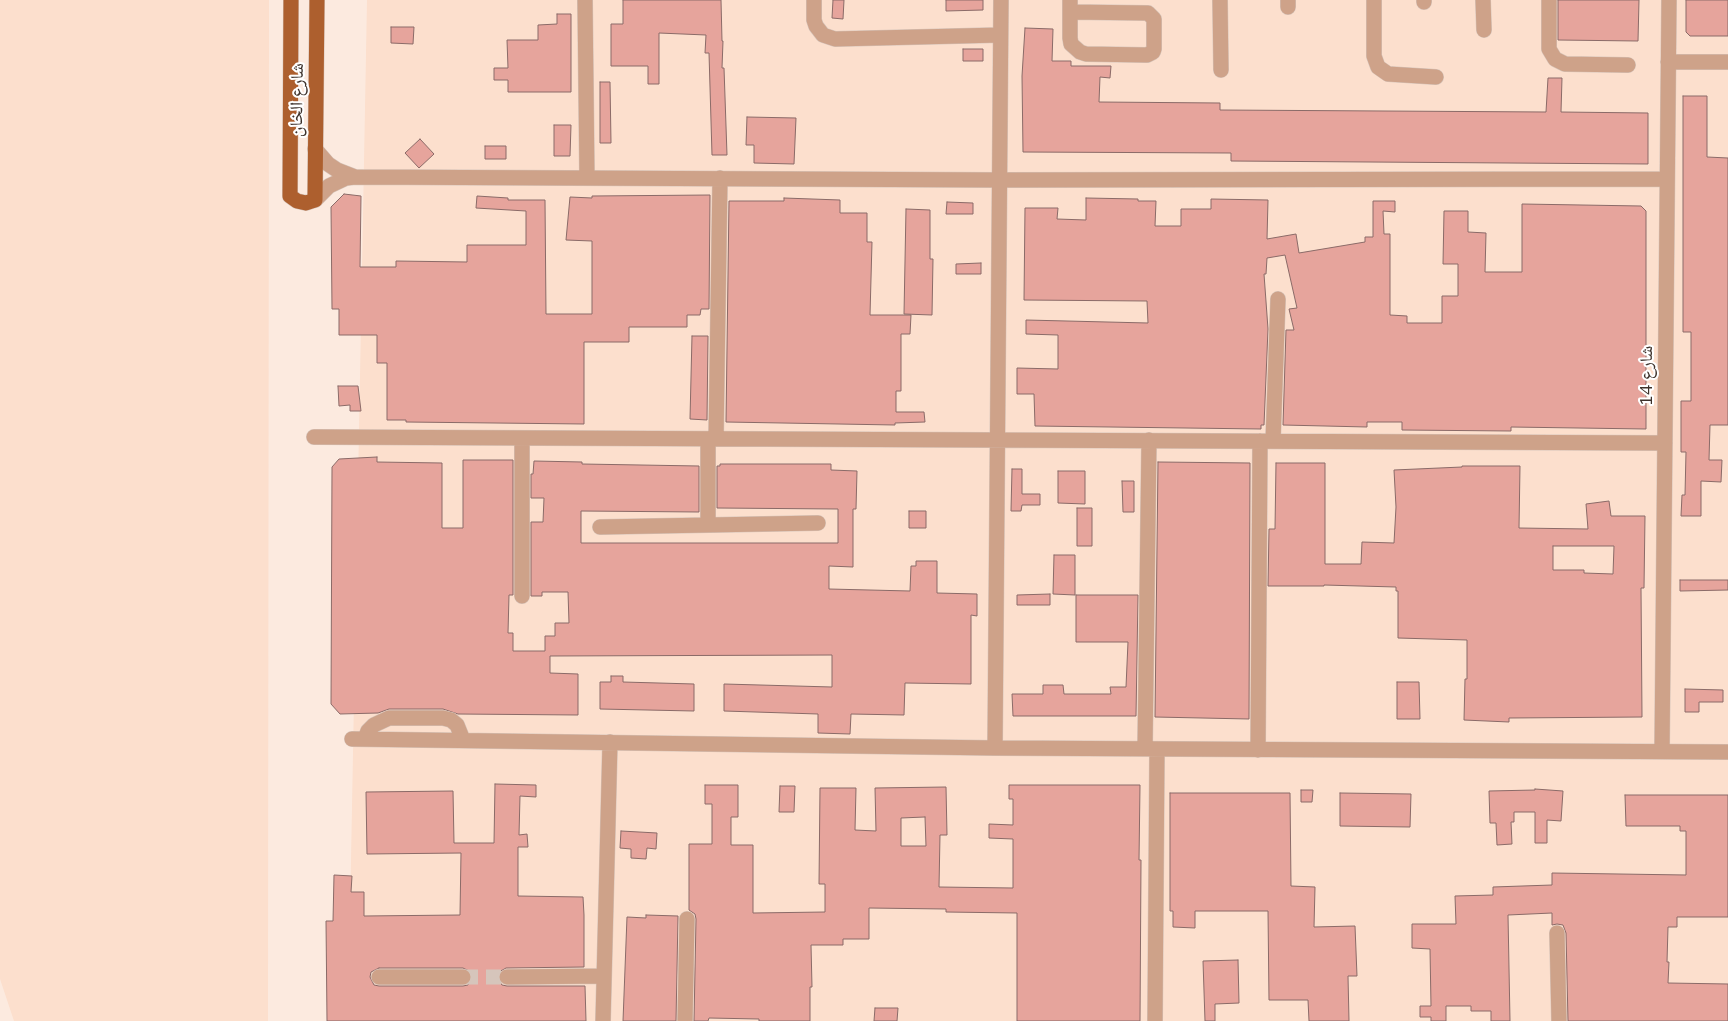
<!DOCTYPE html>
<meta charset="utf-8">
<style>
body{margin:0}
canvas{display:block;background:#fceadf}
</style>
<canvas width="1728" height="1021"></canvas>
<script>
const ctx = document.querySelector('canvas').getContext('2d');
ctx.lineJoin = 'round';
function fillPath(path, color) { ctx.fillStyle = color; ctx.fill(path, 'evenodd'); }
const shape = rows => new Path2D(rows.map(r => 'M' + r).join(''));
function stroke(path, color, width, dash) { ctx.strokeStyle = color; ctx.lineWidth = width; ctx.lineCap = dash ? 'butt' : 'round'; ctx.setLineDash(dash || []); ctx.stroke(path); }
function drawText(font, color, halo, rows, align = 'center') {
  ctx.font = font + ' Mulish,"Noto Naskh Arabic",sans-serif'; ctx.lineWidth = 4; ctx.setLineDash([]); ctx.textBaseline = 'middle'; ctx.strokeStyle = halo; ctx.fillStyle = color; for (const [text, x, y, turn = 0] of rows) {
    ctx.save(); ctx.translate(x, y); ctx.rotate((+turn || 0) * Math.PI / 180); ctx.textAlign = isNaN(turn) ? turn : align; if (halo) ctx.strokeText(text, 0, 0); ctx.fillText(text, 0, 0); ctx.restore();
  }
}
fillPath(shape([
 [0,0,269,0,268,1021,14,1021,0,979],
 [367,0,1728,0,1728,1021,348,1021]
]), '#fcdfcd');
const building = shape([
 [623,0,721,0,722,41,723,41,722,68,724,68,727,155,712,155,709,53,705,53,706,35,659,33,659,84,648,84,648,66,611,66,611,24,623,24,623,0],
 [833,0,844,0,843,19,832,18,833,0],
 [946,0,983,0,983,10,946,11,946,0],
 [1558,0,1639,0,1638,41,1558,40,1558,0],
 [1686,0,1728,0,1728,36,1690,36,1686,32,1686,0],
 [557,14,571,14,571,92,508,92,508,80,494,80,494,68,508,68,507,40,538,40,538,25,557,24,557,14],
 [391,27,414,27,413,44,391,43,391,27],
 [1025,28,1053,29,1052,61,1071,61,1071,66,1111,66,1110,78,1100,77,1099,102,1220,103,1220,110,1546,112,1548,78,1562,78,1561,112,1648,113,1648,164,1231,161,1231,153,1023,152,1022,76,1025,28],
 [963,49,983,49,983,61,963,61,963,49],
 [600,82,610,82,611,143,600,143,600,82],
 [1683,96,1707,96,1707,157,1728,158,1728,425,1710,425,1709,460,1722,460,1721,482,1701,481,1701,516,1681,516,1682,495,1685,495,1686,452,1681,452,1681,401,1691,401,1691,332,1683,332,1683,96],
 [747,117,796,118,794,164,754,163,754,145,746,145,747,117],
 [554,125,571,125,570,156,554,156,554,125],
 [420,139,434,154,419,168,405,153,420,139],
 [485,146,506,146,506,159,485,159,485,146],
 [344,194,361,196,360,267,396,267,396,261,467,262,467,245,526,245,526,211,476,208,477,196,508,198,508,200,545,200,546,314,592,314,592,241,566,240,570,197,592,198,592,196,710,195,709,309,701,309,700,315,687,315,687,327,629,327,629,342,584,342,584,424,406,422,406,420,387,420,387,363,377,363,377,335,339,335,339,309,332,309,331,207,344,194],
 [784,198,840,200,840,213,867,213,867,242,872,242,870,315,911,315,910,334,901,334,901,391,896,391,896,412,924,412,925,422,895,423,895,425,726,422,729,201,784,201,784,198],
 [1086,198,1138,199,1138,201,1156,201,1155,226,1181,226,1181,209,1211,209,1211,199,1268,200,1267,239,1296,234,1299,253,1365,242,1365,237,1373,237,1373,201,1395,201,1395,212,1383,211,1384,234,1390,234,1390,315,1407,316,1407,323,1442,323,1442,296,1458,296,1458,264,1443,264,1444,211,1468,211,1468,232,1486,233,1485,272,1522,272,1522,204,1641,206,1646,211,1646,429,1511,427,1511,431,1402,430,1402,422,1367,422,1367,427,1283,425,1286,330,1294,330,1289,309,1297,308,1285,255,1267,258,1266,274,1264,274,1268,329,1264,425,1261,425,1261,429,1035,426,1034,394,1017,394,1017,368,1058,369,1058,335,1026,334,1026,320,1148,323,1147,301,1024,300,1025,208,1058,208,1057,219,1086,220,1086,198],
 [947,202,973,203,973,214,946,214,947,202],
 [906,209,930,210,930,259,933,259,932,315,904,314,906,209],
 [981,263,981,274,956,274,956,264,981,263],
 [692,336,708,336,707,420,690,419,692,336],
 [338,386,358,386,361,411,350,411,350,405,339,406,338,386],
 [377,457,377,462,442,463,442,528,463,528,463,460,513,460,513,595,509,595,508,633,513,633,513,651,545,651,545,636,555,636,555,623,569,623,568,592,542,592,542,596,531,596,531,522,543,522,544,498,531,498,531,474,533,474,534,461,582,462,582,464,699,466,699,512,581,511,581,543,838,543,838,509,717,508,717,466,720,466,720,464,831,464,831,470,857,471,856,509,853,509,853,567,829,566,829,589,910,591,911,566,916,566,916,561,937,561,937,593,977,594,977,616,971,615,971,684,905,683,904,715,851,714,850,734,818,733,818,714,724,711,724,684,832,687,832,655,550,656,550,673,578,674,578,715,458,714,443,709,389,709,378,713,340,714,331,704,332,467,339,459,377,457],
 [1158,462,1250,463,1249,719,1155,717,1158,462],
 [1276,463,1325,463,1325,564,1361,564,1362,542,1394,543,1396,507,1394,470,1462,467,1462,466,1520,466,1519,528,1588,529,1586,504,1609,501,1611,516,1645,516,1644,588,1641,588,1642,717,1509,718,1509,722,1464,720,1465,679,1467,679,1467,640,1398,638,1398,591,1396,591,1396,587,1324,585,1324,586,1268,586,1269,529,1275,529,1276,463],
 [1553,546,1614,546,1613,574,1584,573,1584,570,1553,570,1553,546],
 [1012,469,1022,469,1022,494,1040,494,1040,505,1022,505,1021,511,1011,511,1012,469],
 [1058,471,1085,471,1085,504,1058,503,1058,471],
 [1122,481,1134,481,1134,512,1123,512,1122,481],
 [1077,508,1092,508,1092,546,1077,546,1077,508],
 [909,511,926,511,926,528,909,528,909,511],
 [1054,555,1075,555,1075,595,1053,594,1054,555],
 [1680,580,1728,580,1728,590,1680,591,1680,580],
 [1050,594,1050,605,1017,605,1017,595,1050,594],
 [1076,595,1138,595,1136,716,1013,716,1012,694,1043,694,1043,685,1063,685,1064,694,1111,694,1110,687,1126,687,1128,642,1076,642,1076,595],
 [611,676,623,676,623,682,694,684,694,711,600,709,600,682,611,682,611,676],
 [1397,682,1419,682,1420,719,1397,719,1397,682],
 [1685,689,1723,690,1723,702,1699,702,1699,712,1685,712,1685,689],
 [495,784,536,785,536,797,520,796,519,835,527,834,528,847,518,847,518,896,583,897,584,915,584,967,506,968,499,972,498,977,499,981,502,985,507,986,585,986,586,1021,327,1021,326,921,333,921,334,875,352,876,351,892,364,892,364,916,460,915,461,853,367,854,366,792,453,791,454,843,494,843,495,784],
 [379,968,463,968,471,972,472,977,468,985,463,986,379,986,374,985,370,977,371,972,379,968],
 [705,785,738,785,738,817,731,817,731,845,753,845,753,913,825,912,825,884,819,884,820,788,856,788,855,830,876,831,875,788,946,787,947,835,940,835,939,887,1013,888,1013,839,989,838,989,824,1013,825,1013,799,1009,799,1009,785,1140,785,1139,860,1141,860,1140,1021,1017,1021,1017,913,946,912,946,909,869,908,869,939,843,939,843,945,811,945,812,987,810,987,810,1021,759,1021,759,1019,709,1018,708,1021,694,1021,696,919,695,914,689,910,689,844,712,844,712,804,705,804,705,785],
 [925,817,926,846,901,846,901,818,925,817],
 [780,786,795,786,794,812,779,812,780,786],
 [1535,789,1563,791,1561,821,1547,820,1547,843,1535,843,1535,812,1514,812,1514,822,1511,822,1512,844,1497,845,1496,823,1490,823,1489,791,1535,790,1535,789],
 [1301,790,1313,790,1312,802,1301,802,1301,790],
 [1170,793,1290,793,1291,886,1315,887,1314,927,1355,926,1357,976,1348,976,1349,1021,1309,1021,1308,1000,1269,1000,1268,911,1195,911,1195,928,1173,927,1173,911,1170,911,1170,793],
 [1340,793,1411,794,1410,827,1340,826,1340,793],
 [1625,795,1728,795,1728,917,1677,917,1677,927,1668,927,1667,962,1669,962,1668,983,1728,984,1728,1021,1568,1021,1566,933,1563,925,1557,924,1552,925,1552,913,1508,915,1510,1021,1491,1021,1491,1011,1471,1011,1471,1006,1446,1006,1446,1021,1431,1021,1431,1017,1420,1017,1420,1006,1431,1006,1430,949,1412,948,1412,924,1456,924,1455,896,1493,895,1493,887,1552,885,1552,873,1686,875,1686,831,1680,831,1680,826,1626,826,1625,795],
 [621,831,657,833,656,849,647,848,646,859,631,858,631,849,620,848,621,831],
 [646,915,678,916,676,1021,623,1021,627,917,646,918,646,915],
 [1238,960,1239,1003,1215,1004,1215,1021,1205,1021,1203,961,1238,960],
 [875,1008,898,1008,897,1021,874,1021,875,1008]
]);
fillPath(building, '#e6a49c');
stroke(building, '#8b6b68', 1);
stroke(shape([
 [463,977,507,977]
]), '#d6c5bb', 15, [15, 8]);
const minor = shape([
 [585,0,587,178],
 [814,0,814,20,816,26,823,35,835,39,1000,35],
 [1220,0,1221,70],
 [1288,0,1288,7],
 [1374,0,1374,56,1378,67,1388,74,1436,77],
 [1424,0,1424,2],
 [1483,0,1484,30],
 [1549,0,1549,49,1555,59,1565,64,1628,65],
 [1070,12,1148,13,1154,19,1154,49,1153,52,1147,55,1086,54,1080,52,1071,44,1070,38,1070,0],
 [1668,62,1728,62],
 [315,149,328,164,337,170,355,177],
 [315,200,329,186,346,178,355,177,999,180,1667,179],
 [314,437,1665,443],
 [708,439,708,525],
 [716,439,720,178],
 [1273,441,1278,299],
 [600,527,818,523],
 [522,596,522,438],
 [352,739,995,748,1728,752],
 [365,739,368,731,374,725,389,718,443,718,451,720,457,725,463,740],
 [995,748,1001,0],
 [1145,749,1149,440],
 [1258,750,1260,441],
 [1662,751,1669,0],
 [1557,933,1559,1021],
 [379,977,463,977],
 [507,977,604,976],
 [603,1021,610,742],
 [685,1021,687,919],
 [1155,1021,1157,749]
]);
const major = shape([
 [291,0,290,196,297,201,306,203,315,200,317,0]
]);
stroke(minor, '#d6c5bb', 16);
stroke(major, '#d6c5bb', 16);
stroke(minor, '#cea289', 15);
stroke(major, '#ad5f2e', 15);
drawText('18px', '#3e322b', '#fff', [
 ["شارع الخان",297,100,-89],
 ["شارع 14",1647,376,-90]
]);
</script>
